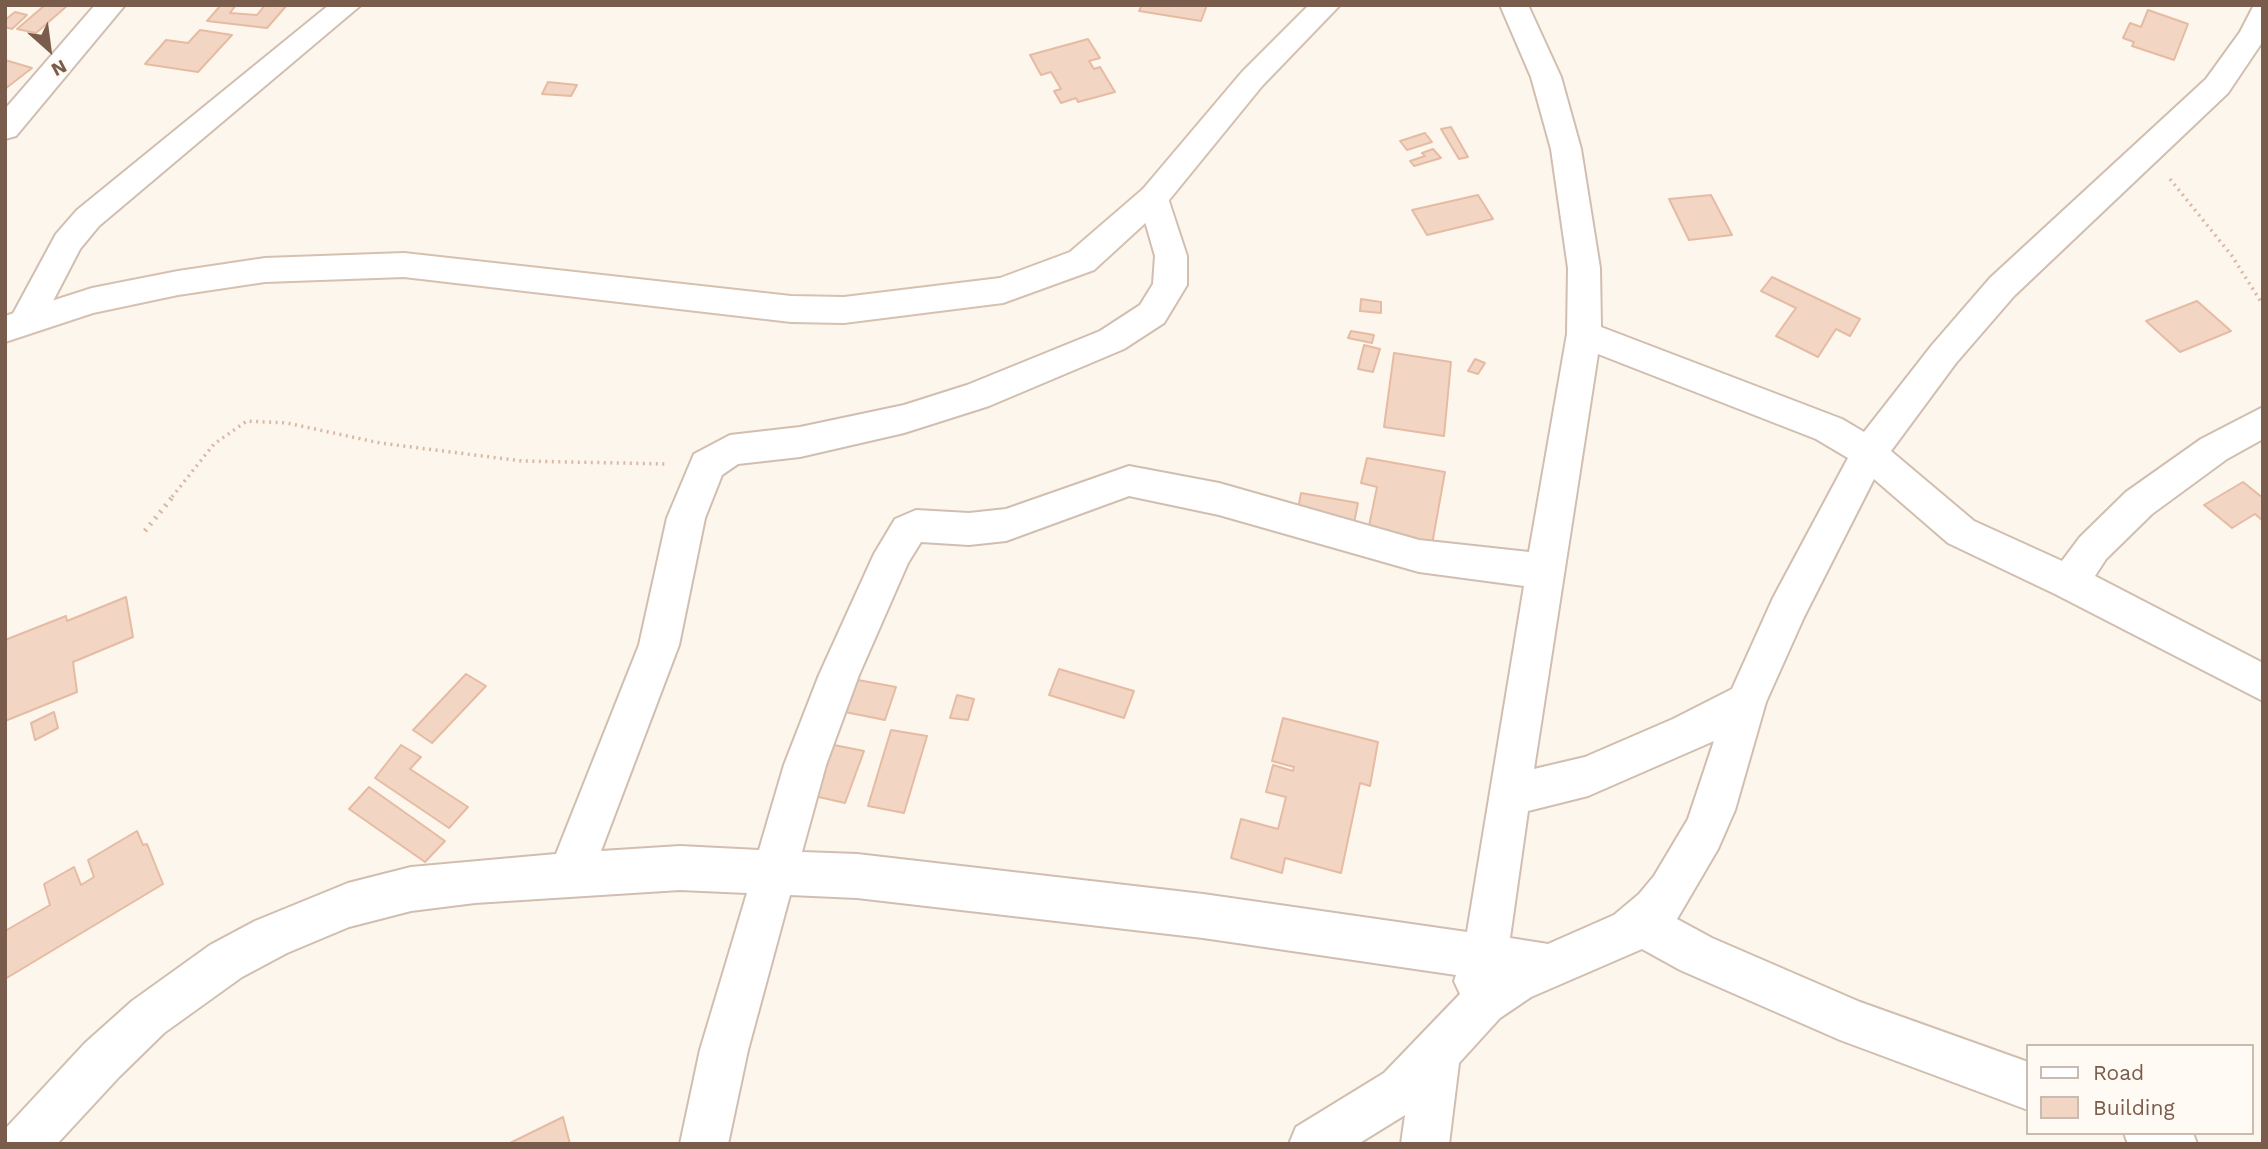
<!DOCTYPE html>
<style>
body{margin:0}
#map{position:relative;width:2268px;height:1149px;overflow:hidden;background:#fdf6ec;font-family:"Work Sans",sans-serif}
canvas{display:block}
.frame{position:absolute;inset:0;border:7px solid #7a5c4d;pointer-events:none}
.legend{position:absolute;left:2026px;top:1044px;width:228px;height:91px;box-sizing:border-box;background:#fffaf3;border:2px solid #cabbb1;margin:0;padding:9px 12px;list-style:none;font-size:21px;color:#7a5c4d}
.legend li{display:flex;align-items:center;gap:14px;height:35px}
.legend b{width:35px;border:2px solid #cabbb1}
.north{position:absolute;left:14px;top:14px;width:70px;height:70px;-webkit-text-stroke:5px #fffaf3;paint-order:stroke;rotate:152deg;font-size:19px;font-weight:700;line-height:28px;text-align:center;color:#7a5c4d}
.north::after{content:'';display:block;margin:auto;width:24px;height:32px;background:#7a5c4d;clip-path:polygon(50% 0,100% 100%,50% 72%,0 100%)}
</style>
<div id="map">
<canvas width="2268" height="1149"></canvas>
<div class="frame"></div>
<ul class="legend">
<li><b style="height:9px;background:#fff"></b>Road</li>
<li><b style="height:19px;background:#f3d5c3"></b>Building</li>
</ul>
<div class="north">N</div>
</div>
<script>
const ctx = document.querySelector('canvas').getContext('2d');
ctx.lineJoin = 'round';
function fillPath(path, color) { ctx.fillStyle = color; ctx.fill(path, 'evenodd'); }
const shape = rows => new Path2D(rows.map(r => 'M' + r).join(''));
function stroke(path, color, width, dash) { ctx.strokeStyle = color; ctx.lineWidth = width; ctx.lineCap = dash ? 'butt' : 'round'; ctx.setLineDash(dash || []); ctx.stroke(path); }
const building = shape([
 [45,5,68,5,36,33,17,29,45,5],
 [221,5,236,5,230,13,257,15,265,5,287,5,267,28,207,21,221,5],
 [1142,5,1207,5,1201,21,1139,11,1142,5],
 [2148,10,2188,24,2174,60,2132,46,2134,42,2123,38,2130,23,2141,27,2148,10],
 [15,12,27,15,12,29,5,27,5,20,15,12],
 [200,30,232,35,198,72,145,64,166,40,188,43,200,30],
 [1088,39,1100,58,1089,61,1094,69,1100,67,1115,92,1078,102,1076,98,1061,103,1054,91,1061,89,1051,72,1041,75,1030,55,1088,39],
 [5,60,32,68,5,89,5,60],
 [548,82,577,85,571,96,542,94,548,82],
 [1451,127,1468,157,1459,159,1441,129,1451,127],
 [1425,133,1432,142,1407,150,1400,141,1425,133],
 [1433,149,1441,158,1414,166,1410,161,1425,156,1422,153,1433,149],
 [1478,195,1493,219,1427,235,1412,210,1478,195],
 [1711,195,1732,235,1689,240,1669,199,1711,195],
 [1772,277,1860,319,1850,336,1836,329,1818,357,1776,336,1796,308,1761,291,1772,277],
 [1361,299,1381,302,1381,313,1360,311,1361,299],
 [2197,301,2231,331,2180,352,2146,321,2197,301],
 [1351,331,1374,335,1372,343,1348,338,1351,331],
 [1364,345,1380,349,1373,372,1358,369,1364,345],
 [1394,353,1451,362,1444,436,1384,427,1394,353],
 [1475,359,1485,363,1478,374,1468,371,1475,359],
 [1367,458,1445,472,1431,550,1367,536,1377,487,1361,483,1367,458],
 [2243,482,2263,498,2263,521,2255,514,2232,528,2204,505,2243,482],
 [1301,493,1358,503,1353,528,1298,509,1301,493],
 [126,597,133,637,73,662,77,692,5,721,5,640,66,616,67,621,126,597],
 [1059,669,1134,691,1124,718,1049,695,1059,669],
 [466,674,486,686,432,743,413,730,466,674],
 [847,678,896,687,885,720,835,710,847,678],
 [957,695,974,699,968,720,950,718,957,695],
 [54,712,58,728,35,740,31,723,54,712],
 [1283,718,1378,742,1370,786,1360,783,1341,873,1285,858,1282,873,1231,858,1241,819,1278,829,1286,797,1266,792,1273,765,1293,771,1294,767,1272,761,1283,718],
 [891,730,927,736,904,813,868,806,891,730],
 [829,744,864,751,845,803,810,795,829,744],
 [401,745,421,757,410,769,468,807,449,828,375,778,401,745],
 [369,787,445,841,425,862,349,809,369,787],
 [137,831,143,845,147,844,163,884,5,979,5,931,50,905,44,884,74,867,81,885,94,877,88,860,137,831],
 [563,1117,570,1144,508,1144,563,1117]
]);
fillPath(building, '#f3d5c3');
stroke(building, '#e6bba3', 2);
const street = shape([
 [95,5,125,5,16,136,5,139,5,109,95,5],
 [329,5,361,5,99,226,80,249,38,330,26,334,14,330,9,321,56,234,77,210,329,5],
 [1500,5,1528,5,1561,77,1581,149,1600,268,1601,327,1842,419,1864,432,1932,345,1990,278,2206,79,2240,32,2253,7,2263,5,2263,41,2228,93,2014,296,1956,363,1891,451,1974,521,2062,561,2080,537,2126,492,2201,439,2263,407,2263,439,2227,459,2152,514,2106,559,2095,576,2263,663,2263,701,2055,594,1948,543,1874,479,1804,617,1766,702,1735,810,1718,849,1677,919,1712,938,1860,1002,2028,1062,2028,1110,1840,1040,1680,970,1642,949,1531,997,1500,1018,1459,1063,1449,1144,1401,1144,1405,1115,1358,1144,1289,1144,1296,1127,1384,1073,1460,994,1454,981,1456,975,1203,938,857,898,790,895,748,1050,728,1144,680,1144,700,1050,747,893,680,890,475,903,411,911,349,927,287,953,242,977,164,1033,119,1077,57,1144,5,1144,7,1127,85,1043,132,1001,210,945,255,921,348,883,411,867,556,854,639,645,667,518,694,454,730,435,800,427,904,405,967,385,1100,331,1140,305,1153,284,1155,256,1138,197,1143,189,1154,186,1165,189,1187,256,1187,285,1164,323,1124,349,989,406,904,433,800,457,738,464,722,475,705,518,679,645,601,851,680,846,759,850,784,765,819,675,874,554,895,519,916,510,969,513,1006,509,1129,466,1219,483,1419,540,1529,552,1567,334,1568,268,1551,149,1531,77,1500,5],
 [1598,354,1816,439,1848,458,1773,598,1732,689,1673,719,1585,757,1534,769,1598,354],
 [1129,496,1219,515,1419,572,1524,586,1467,932,1203,894,857,854,802,852,826,765,859,675,908,563,921,542,969,545,1006,541,1129,496],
 [1714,741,1688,819,1654,876,1639,894,1614,915,1548,944,1510,938,1528,811,1588,796,1714,741],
 [2124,1133,2193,1133,2197,1144,2128,1144,2124,1133]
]);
const secondary = shape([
 [1309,5,1340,5,1262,86,1165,205,1094,270,1003,303,844,323,791,322,404,277,265,282,178,295,93,313,5,342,5,316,92,288,178,271,265,258,404,253,791,296,844,297,1000,278,1070,252,1143,189,1242,72,1309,5]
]);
stroke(street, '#d1beb0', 4);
stroke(secondary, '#d6c0b0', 4);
stroke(shape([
 [2170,179,2232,256,2263,305],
 [172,497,214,444,247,421,287,423,380,443,522,461,668,464]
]), '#d9b8a5', 3.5, [2, 4.5]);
stroke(shape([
 [145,531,174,495]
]), '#d9b8a5', 5, [2, 6]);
fillPath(street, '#fff');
fillPath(secondary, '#fff');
</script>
